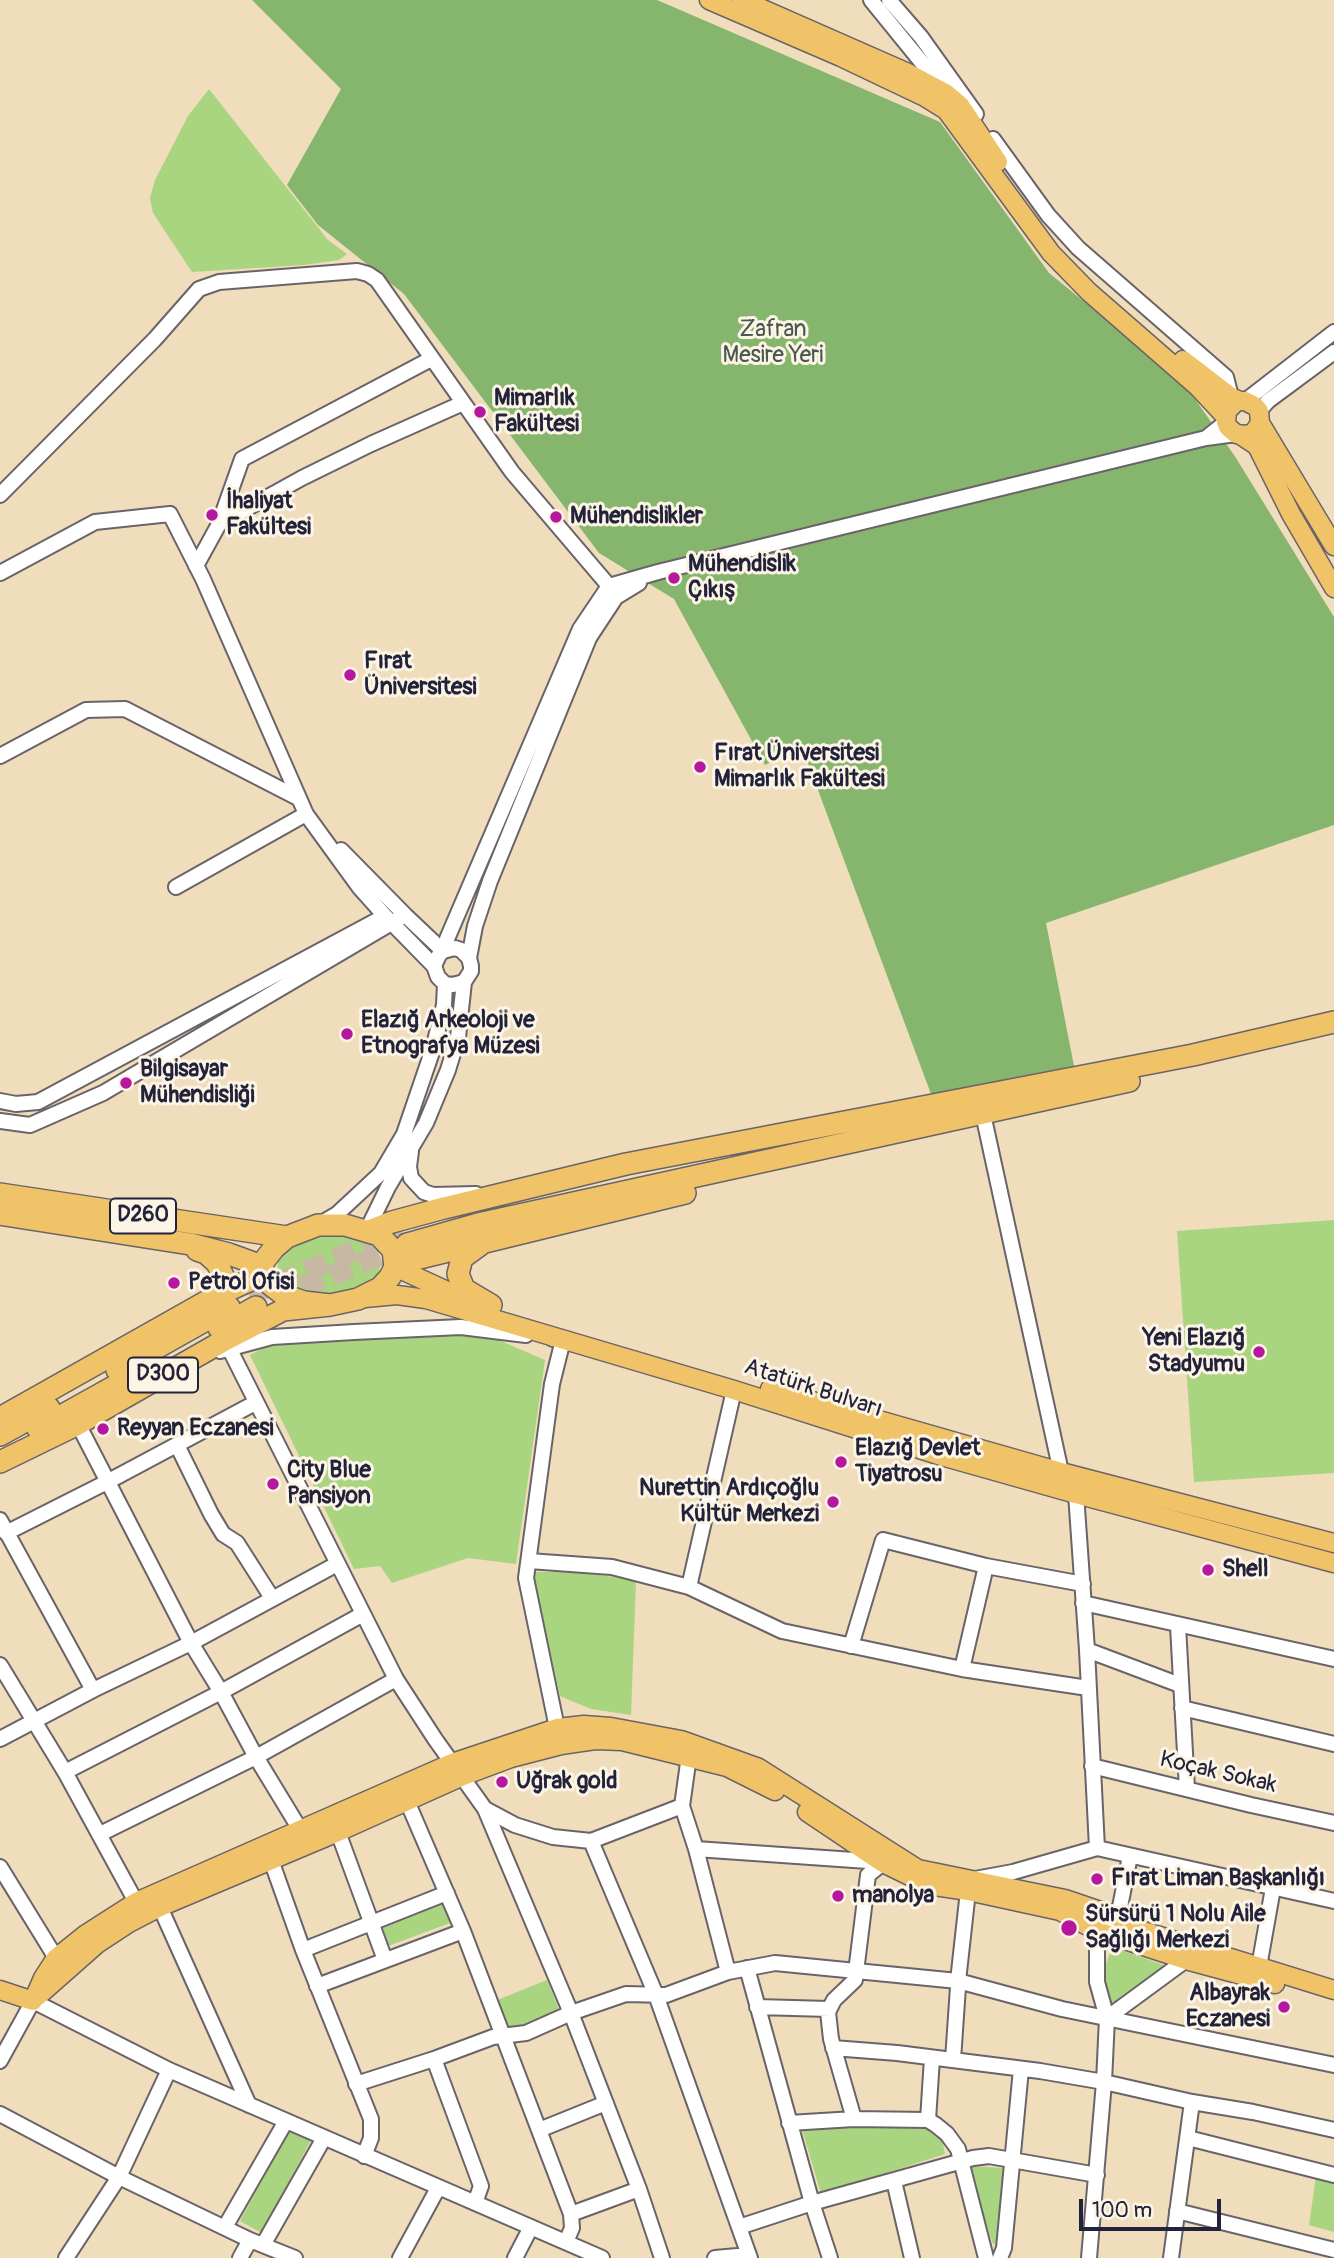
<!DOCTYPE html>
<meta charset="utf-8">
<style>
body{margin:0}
#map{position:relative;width:1334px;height:2258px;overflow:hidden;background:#efddbc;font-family:Pangolin,sans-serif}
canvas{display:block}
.scale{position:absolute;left:1079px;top:2199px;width:142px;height:32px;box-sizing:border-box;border:4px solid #22223b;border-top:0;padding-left:9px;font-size:21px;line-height:24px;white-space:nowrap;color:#22223b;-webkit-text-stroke:5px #fcf5e5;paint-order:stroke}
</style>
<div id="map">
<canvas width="1334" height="2258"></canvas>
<div class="scale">100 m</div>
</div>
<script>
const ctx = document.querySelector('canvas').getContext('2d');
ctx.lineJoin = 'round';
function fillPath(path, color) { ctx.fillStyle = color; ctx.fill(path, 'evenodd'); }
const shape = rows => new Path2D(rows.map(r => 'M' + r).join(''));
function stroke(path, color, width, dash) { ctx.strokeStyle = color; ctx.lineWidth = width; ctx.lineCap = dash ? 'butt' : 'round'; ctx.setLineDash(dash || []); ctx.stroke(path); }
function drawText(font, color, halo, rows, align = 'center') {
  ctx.font = font + ' Pangolin,sans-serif'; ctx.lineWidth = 6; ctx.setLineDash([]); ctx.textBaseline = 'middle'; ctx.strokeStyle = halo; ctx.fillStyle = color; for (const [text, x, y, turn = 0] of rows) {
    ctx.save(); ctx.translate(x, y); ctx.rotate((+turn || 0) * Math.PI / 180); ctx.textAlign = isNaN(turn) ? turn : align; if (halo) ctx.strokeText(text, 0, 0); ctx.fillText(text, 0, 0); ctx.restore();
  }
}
fillPath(shape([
 [209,89,328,240,347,254,339,260,304,265,192,272,153,213,150,198,155,180,188,116],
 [1334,1220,1334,1473,1194,1482,1177,1231],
 [320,1231,368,1240,377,1249,381,1260,380,1269,375,1280,364,1289,321,1296,283,1286,277,1274,279,1252],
 [487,1335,545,1360,516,1564,468,1558,392,1583,380,1566,354,1569,250,1355,271,1344,394,1336],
 [532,1572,578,1572,636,1580,631,1715,591,1709,560,1696],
 [442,1901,450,1923,388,1946,380,1925],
 [1112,1947,1167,1966,1110,2007,1103,1990,1104,1969],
 [547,1980,560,2012,508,2033,495,2001],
 [911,2121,931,2130,942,2139,945,2154,821,2194,802,2129],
 [290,2129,311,2140,262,2233,240,2221],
 [970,2166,1003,2168,1000,2242,993,2244,968,2171],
 [1316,2176,1334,2180,1334,2232,1309,2225]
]), '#a9d480');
fillPath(shape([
 [252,0,657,0,940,122,1049,273,1184,383,1236,458,1334,617,1334,825,1046,923,1074,1066,931,1094,802,747,765,765,674,599,599,553,404,294,318,225,287,185,341,89]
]), '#86b66e');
stroke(shape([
 [249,1295,402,1231],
 [274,1299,400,1247]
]), '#c6b8a2', 21, [21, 10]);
const minor = shape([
 [871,0,945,91],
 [889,0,921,37,976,114],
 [993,139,1048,215,1078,248,1226,377,1231,397],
 [1245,401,1334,332],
 [1259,411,1268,401,1334,352],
 [1226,422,1206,438,1236,434],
 [0,495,155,339,199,289,219,282,357,271,368,274,377,280,512,472,609,586],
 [219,524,242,459,431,359],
 [196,566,219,524,302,478,371,444,463,403],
 [0,573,95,522,170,514,203,579,306,814,359,887,385,916,38,1102,16,1104,0,1101],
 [0,756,86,710,125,709,298,798],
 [341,850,405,915,443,951],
 [176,887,306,814],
 [386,917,434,966],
 [446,950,447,939,580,629,609,586,658,572,1206,438],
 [469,958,475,926,490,881,589,638,616,597,639,583],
 [983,1114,1061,1472],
 [0,1121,30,1125,103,1093,405,915],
 [411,1151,409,1167,411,1178,424,1192,433,1195,476,1194],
 [320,1224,337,1214,381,1173,404,1134,433,1049,444,1005,445,984],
 [367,1230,388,1187,426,1123,448,1070,458,1037,464,982,471,971,471,966,469,958,461,950,455,948,443,951,439,955,434,966,438,977,445,984,453,985,464,982],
 [553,1339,563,1340,552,1384,526,1578,557,1728],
 [225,1340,396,1679,435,1739,485,1809,571,2013,639,2189,662,2258],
 [220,1351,272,1337,354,1332,461,1327,526,1335],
 [78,1424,191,1643,221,1692,256,1757,301,1831],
 [177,1445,211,1514,223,1534,237,1543,272,1598],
 [1076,1494,1087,1650,1097,1848],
 [0,1520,93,1690],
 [6,1533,107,1482,255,1403],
 [529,1561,612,1567,689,1587,782,1631,962,1669,1088,1688],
 [689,1587,734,1390],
 [1083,1603,1334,1659],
 [1178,1626,1187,1789],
 [851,1646,883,1540,986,1566,1083,1584],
 [1087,1650,1180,1685],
 [0,1665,65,1772,136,1902],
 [962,1669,986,1566],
 [1182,1708,1334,1744],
 [0,1739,93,1690,191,1643,337,1564],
 [1092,1766,1251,1805,1334,1823],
 [65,1772,221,1692,363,1614],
 [407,1801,463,1931,571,2214,639,2189],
 [682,1806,689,1756],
 [485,1809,515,1825,553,1837,591,1841,682,1806,696,1849,728,1972],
 [338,1832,385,1960],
 [100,1834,256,1757,396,1679],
 [591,1841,656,1995,750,2258],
 [696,1849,882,1862],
 [271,1860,303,1950,371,2119,371,2138,364,2156],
 [0,1867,56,1958],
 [975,1879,1013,1872,1097,1848,1334,1901],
 [160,1907,249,2105],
 [303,1950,447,1893],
 [1259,1967,1273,1888],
 [747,1968,812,2203,830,2258],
 [317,1986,463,1931],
 [757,2007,829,2009],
 [1107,2018,1186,1960],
 [833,2048,897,2053,1040,2071,1104,2082,1192,2102,1253,2112,1334,2130],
 [434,2059,481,2186,475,2203],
 [953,2060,959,1972,968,1891],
 [0,2061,33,2001,169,2070,602,2258],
 [356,2084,434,2059,493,2037,526,2033,571,2013,626,1994,666,1995,728,1972,775,1963,958,1981,1062,2009,1334,2065],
 [0,2114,119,2177,250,2240,295,2258],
 [854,2119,831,2039,828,2012,834,2000,855,1980,868,1875,883,1863],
 [928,2120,932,2058],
 [789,2123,854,2119,928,2120,936,2125,947,2134,958,2149,986,2258],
 [539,2130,606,2103],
 [1188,2138,1334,2175],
 [894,2181,912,2258],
 [1177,2211,1334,2250],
 [225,2227,286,2121],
 [739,2227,812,2203,973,2158,989,2156,1097,2175],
 [566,2242,572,2228,571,2214],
 [263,2245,324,2138],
 [66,2258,119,2177,169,2070],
 [240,2258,250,2240],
 [400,2258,438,2188],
 [515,2258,531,2227],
 [715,2258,749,2255],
 [1000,2258,1004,2248,1021,2069],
 [1089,2258,1104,2082,1107,2018,1097,1982,1097,1931,1118,1917,1130,1856],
 [1171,2258,1192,2102]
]);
const major = shape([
 [709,0,841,57,925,97,946,110,1051,253,1089,292,1198,387,1226,417],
 [742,0,906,72,947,94,960,105,998,162],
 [1183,360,1231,397,1240,401],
 [1260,423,1254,432,1248,435,1236,434,1228,427,1226,422,1227,411,1235,403,1240,401,1245,401,1255,406,1259,411,1260,423,1334,546],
 [1242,436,1257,446,1291,514,1334,588],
 [395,1267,445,1290,475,1300],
 [365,1298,397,1295,426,1299,734,1390,938,1455,1076,1494,1334,1563],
 [770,1389,1061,1472,1334,1543],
 [807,1812,883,1863,928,1885,968,1891,1060,1911,1097,1931,1186,1960,1275,1984],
 [0,1990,33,2001],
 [38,1996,97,1944,129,1923,160,1907,338,1832,463,1776,511,1758,561,1745,595,1740,622,1741,727,1767,775,1791],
 [33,2001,43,1978,56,1958,86,1934,136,1902,452,1763,557,1728,584,1725,611,1727,681,1740,759,1768,918,1869,1065,1899,1118,1917,1134,1928,1334,1990]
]);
const highway = shape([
 [0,1194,287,1237],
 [0,1214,190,1244,229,1254,262,1266],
 [318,1225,345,1225,379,1235,393,1250,395,1267,390,1277,380,1288,358,1299,330,1305,304,1302,284,1295,271,1285,264,1274,262,1266,264,1261,274,1248,287,1237,318,1225],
 [369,1231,392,1222,444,1208,626,1164,1193,1055,1334,1022],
 [407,1244,478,1224,1129,1081],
 [480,1245,462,1258,458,1274,464,1289,491,1305],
 [197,1250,206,1253,217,1263,223,1276,220,1294],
 [395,1264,685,1193],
 [219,1328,256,1307],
 [117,1370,229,1307],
 [0,1418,220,1294,264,1274],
 [38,1429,142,1371],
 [0,1435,49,1408],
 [0,1462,78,1424,225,1340,283,1310,330,1305]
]);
stroke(minor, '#6a6368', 18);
stroke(major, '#6a6368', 21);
stroke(highway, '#6a6368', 24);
stroke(minor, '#fff', 14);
stroke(major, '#f0c369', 18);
stroke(highway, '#f0c369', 21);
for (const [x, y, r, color] of [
 [480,412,7,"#b5179e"],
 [212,515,7,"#b5179e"],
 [556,517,7,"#b5179e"],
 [674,578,7,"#b5179e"],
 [350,675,7,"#b5179e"],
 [700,767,7,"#b5179e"],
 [347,1034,7,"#b5179e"],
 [126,1083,7,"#b5179e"],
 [174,1283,7,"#b5179e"],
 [1259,1352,7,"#b5179e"],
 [103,1429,7,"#b5179e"],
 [841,1462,7,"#b5179e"],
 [273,1484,7,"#b5179e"],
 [833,1502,7,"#b5179e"],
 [1208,1570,7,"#b5179e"],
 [502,1782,7,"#b5179e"],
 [1097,1879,7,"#b5179e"],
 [838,1896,7,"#b5179e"],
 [1069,1928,9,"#b5179e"],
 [1284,2007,7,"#b5179e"]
]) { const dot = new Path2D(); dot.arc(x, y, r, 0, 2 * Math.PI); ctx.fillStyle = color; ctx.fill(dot); stroke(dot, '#fcf5e5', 2.5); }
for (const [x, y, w] of [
 [143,1216,66],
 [163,1375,70]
]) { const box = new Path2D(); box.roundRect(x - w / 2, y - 17.5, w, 35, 5); ctx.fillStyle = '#fcf5e5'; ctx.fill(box); stroke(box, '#22223b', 2); }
drawText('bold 21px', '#22223b', null, [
 ["D260",143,1216],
 ["D300",163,1375]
]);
drawText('23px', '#4a5750', '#fcf5e5', [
 ["Zafran",773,330],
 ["Mesire Yeri",773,356]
]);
drawText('bold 23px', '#22223b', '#fcf5e5', [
 ["Mimarlık",494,399],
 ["Fakültesi",494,425],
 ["İhaliyat",226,502],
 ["Fakültesi",226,528],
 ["Mühendislikler",570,517],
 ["Mühendislik",688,565],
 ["Çıkış",688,591],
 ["Fırat",364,662],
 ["Üniversitesi",364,688],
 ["Fırat Üniversitesi",714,754],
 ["Mimarlık Fakültesi",714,780],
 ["Elazığ Arkeoloji ve",361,1021],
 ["Etnografya Müzesi",361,1047],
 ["Bilgisayar",140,1070],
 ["Mühendisliği",140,1096],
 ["Petrol Ofisi",188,1283],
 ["Yeni Elazığ",1245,1339,"right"],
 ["Stadyumu",1245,1365,"right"],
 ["Reyyan Eczanesi",117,1429],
 ["Elazığ Devlet",855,1449],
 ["Tiyatrosu",855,1475],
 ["City Blue",287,1471],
 ["Pansiyon",287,1497],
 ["Nurettin Ardıçoğlu",819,1489,"right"],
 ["Kültür Merkezi",819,1515,"right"],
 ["Shell",1222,1570],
 ["Uğrak gold",516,1782],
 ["Fırat Liman Başkanlığı",1111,1879],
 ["manolya",852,1896],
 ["Sürsürü 1 Nolu Aile",1085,1915],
 ["Sağlığı Merkezi",1085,1941],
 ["Albayrak",1270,1994,"right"],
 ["Eczanesi",1270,2020,"right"]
], 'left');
drawText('23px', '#22223b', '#fcf5e5', [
 ["Atatürk Bulvarı",813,1389,18],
 ["Koçak Sokak",1218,1773,13]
]);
</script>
